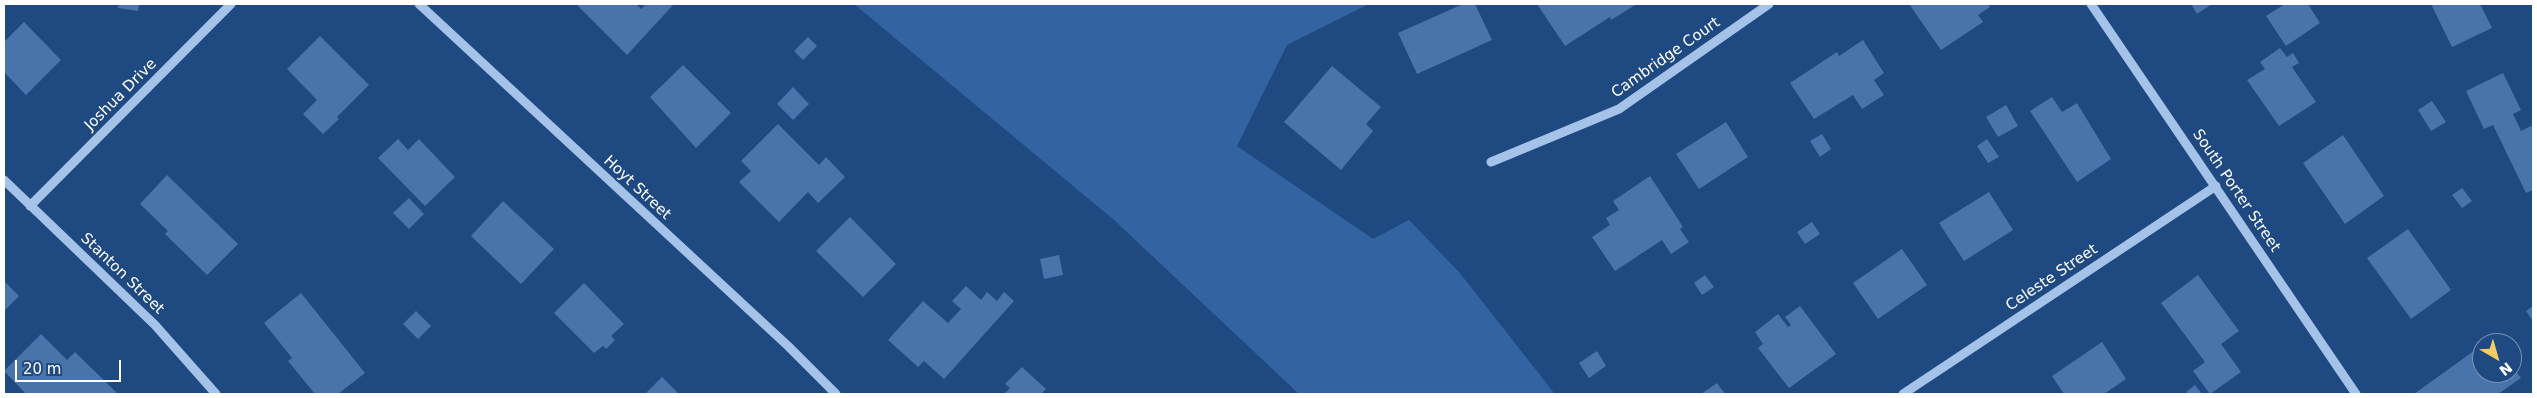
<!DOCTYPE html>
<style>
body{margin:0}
#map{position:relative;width:2537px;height:398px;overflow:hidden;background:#1f4981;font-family:"DejaVu Sans",sans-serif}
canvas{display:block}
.frame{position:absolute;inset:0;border:5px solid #fff;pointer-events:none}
.north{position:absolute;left:2472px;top:333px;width:50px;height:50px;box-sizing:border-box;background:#1f4981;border:1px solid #7992b3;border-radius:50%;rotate:142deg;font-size:14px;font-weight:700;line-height:20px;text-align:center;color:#fff}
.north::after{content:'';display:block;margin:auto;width:18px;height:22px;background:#f6cd65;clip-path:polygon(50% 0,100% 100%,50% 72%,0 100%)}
.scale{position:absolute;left:15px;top:360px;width:106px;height:22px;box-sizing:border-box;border:2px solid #fff;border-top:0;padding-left:6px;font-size:15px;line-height:18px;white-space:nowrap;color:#fff;-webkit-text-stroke:4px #1f4981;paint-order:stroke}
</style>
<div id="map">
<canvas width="2537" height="398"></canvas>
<div class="frame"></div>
<div class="north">N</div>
<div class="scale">20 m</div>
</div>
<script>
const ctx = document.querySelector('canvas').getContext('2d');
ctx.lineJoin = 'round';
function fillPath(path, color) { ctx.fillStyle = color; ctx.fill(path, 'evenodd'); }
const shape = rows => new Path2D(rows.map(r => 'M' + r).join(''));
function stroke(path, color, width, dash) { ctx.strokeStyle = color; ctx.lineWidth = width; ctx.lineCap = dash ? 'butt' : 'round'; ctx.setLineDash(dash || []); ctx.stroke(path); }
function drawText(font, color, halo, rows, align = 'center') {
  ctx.font = font + ' "DejaVu Sans",sans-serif'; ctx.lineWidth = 4; ctx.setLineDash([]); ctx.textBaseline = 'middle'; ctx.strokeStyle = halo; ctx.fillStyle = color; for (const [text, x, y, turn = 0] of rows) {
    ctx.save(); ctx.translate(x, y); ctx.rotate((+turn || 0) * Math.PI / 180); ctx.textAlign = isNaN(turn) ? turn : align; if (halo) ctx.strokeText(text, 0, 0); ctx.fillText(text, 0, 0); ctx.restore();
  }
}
fillPath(shape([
 [854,4,1369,4,1287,45,1237,146,1373,239,1409,220,1459,272,1555,394,1299,394,1114,220]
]), '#3363a0');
fillPath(shape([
 [119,4,139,4,138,11,118,8],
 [576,4,636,4,641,9,646,4,674,4,627,55],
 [1463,4,1475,4,1492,40,1417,74,1398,33],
 [1537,4,1637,4,1611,20,1610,17,1565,46],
 [1909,4,1988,4,1990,7,1978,15,1983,22,1941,50],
 [2191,4,2212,4,2197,14],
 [2285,4,2308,4,2320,23,2286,46,2266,16],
 [2431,4,2480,4,2492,28,2452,47],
 [24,22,61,60,26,95,4,72,4,42],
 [320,36,369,85,337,117,339,119,323,134,303,114,317,100,287,69],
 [808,37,817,46,803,60,794,51],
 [1863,40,1884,73,1874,80,1884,95,1862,109,1853,95,1814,119,1790,83,1837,52,1839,56],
 [2280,48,2287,57,2293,53,2299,63,2292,67,2316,102,2279,126,2247,80,2265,69,2260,62],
 [683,65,731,113,696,148,650,97],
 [1332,66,1381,107,1366,124,1373,131,1341,170,1284,122],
 [2503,73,2521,110,2513,114,2521,131,2533,125,2533,190,2526,193,2493,125,2484,129,2466,91],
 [793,87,809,104,793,120,777,104],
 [2052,97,2062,112,2077,103,2111,159,2077,182,2030,111],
 [2432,101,2446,122,2431,131,2418,110],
 [2006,105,2018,126,1998,137,1986,117],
 [1726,122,1748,157,1699,189,1676,154],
 [778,124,819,165,826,157,845,177,818,203,808,192,779,222,739,182,751,171,741,161],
 [1822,134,1831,149,1820,157,1810,141],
 [2343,135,2384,196,2345,224,2303,163],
 [398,139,408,150,419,139,455,177,425,206,378,158],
 [1987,139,1999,157,1988,163,1977,146],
 [167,175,238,244,207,275,165,234,168,231,140,204],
 [1650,176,1683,227,1680,229,1689,242,1671,254,1662,240,1615,271,1592,237,1610,225,1606,218,1619,210,1613,201],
 [2462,188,2472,201,2462,208,2452,195],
 [1989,192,2013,230,1964,261,1939,223],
 [409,198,424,214,409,229,393,213],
 [503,201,554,249,521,284,471,236],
 [850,217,896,264,863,297,816,251],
 [1812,222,1820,234,1805,244,1797,232],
 [2408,229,2451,290,2411,319,2367,258],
 [1902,249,1927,285,1878,319,1853,283],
 [1059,255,1063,275,1044,279,1040,259],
 [1705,275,1714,287,1702,295,1694,283],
 [2198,275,2239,331,2221,344,2241,372,2210,394,2193,371,2205,362,2161,303],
 [4,281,19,296,4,311],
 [584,283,624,324,611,336,615,340,606,349,603,346,594,353,554,313],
 [966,286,981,300,987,292,997,301,1004,292,1014,301,944,379,924,361,918,367,888,340,923,301,948,323,961,309,952,301],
 [301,293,365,373,338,394,315,394,288,361,292,358,264,323],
 [1800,306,1836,354,1789,388,1758,348,1763,344,1755,332,1778,314,1788,327,1791,325,1785,317],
 [2533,306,2533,321,2526,311],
 [416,311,431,326,418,339,403,324],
 [41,334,67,360,75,352,118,394,26,394,4,371],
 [2102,342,2126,379,2104,394,2064,394,2052,376],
 [2482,345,2482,373,2512,373,2512,366,2521,378,2498,394,2414,394],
 [1597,351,1606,366,1589,378,1579,363],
 [1022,367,1046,389,1041,394,1004,394,1010,388,1005,384],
 [662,377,679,394,645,394],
 [1717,383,1725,394,1701,394],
 [2195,385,2202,394,2188,394,2186,392]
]), '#4873ab');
stroke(shape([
 [419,4,788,346,836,394],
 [2091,4,2356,394],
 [1491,162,1619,109,1769,4],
 [4,180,155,325,216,394],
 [30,206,231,4],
 [1903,394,2216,186]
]), '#a5c3e8', 9);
drawText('15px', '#fff', '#1f4981', [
 ["Cambridge Court",1666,58,-35],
 ["Joshua Drive",121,95,-45],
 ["Hoyt Street",637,188,43],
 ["South Porter Street",2236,191,56],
 ["Stanton Street",122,274,44],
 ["Celeste Street",2052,278,-34]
]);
</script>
